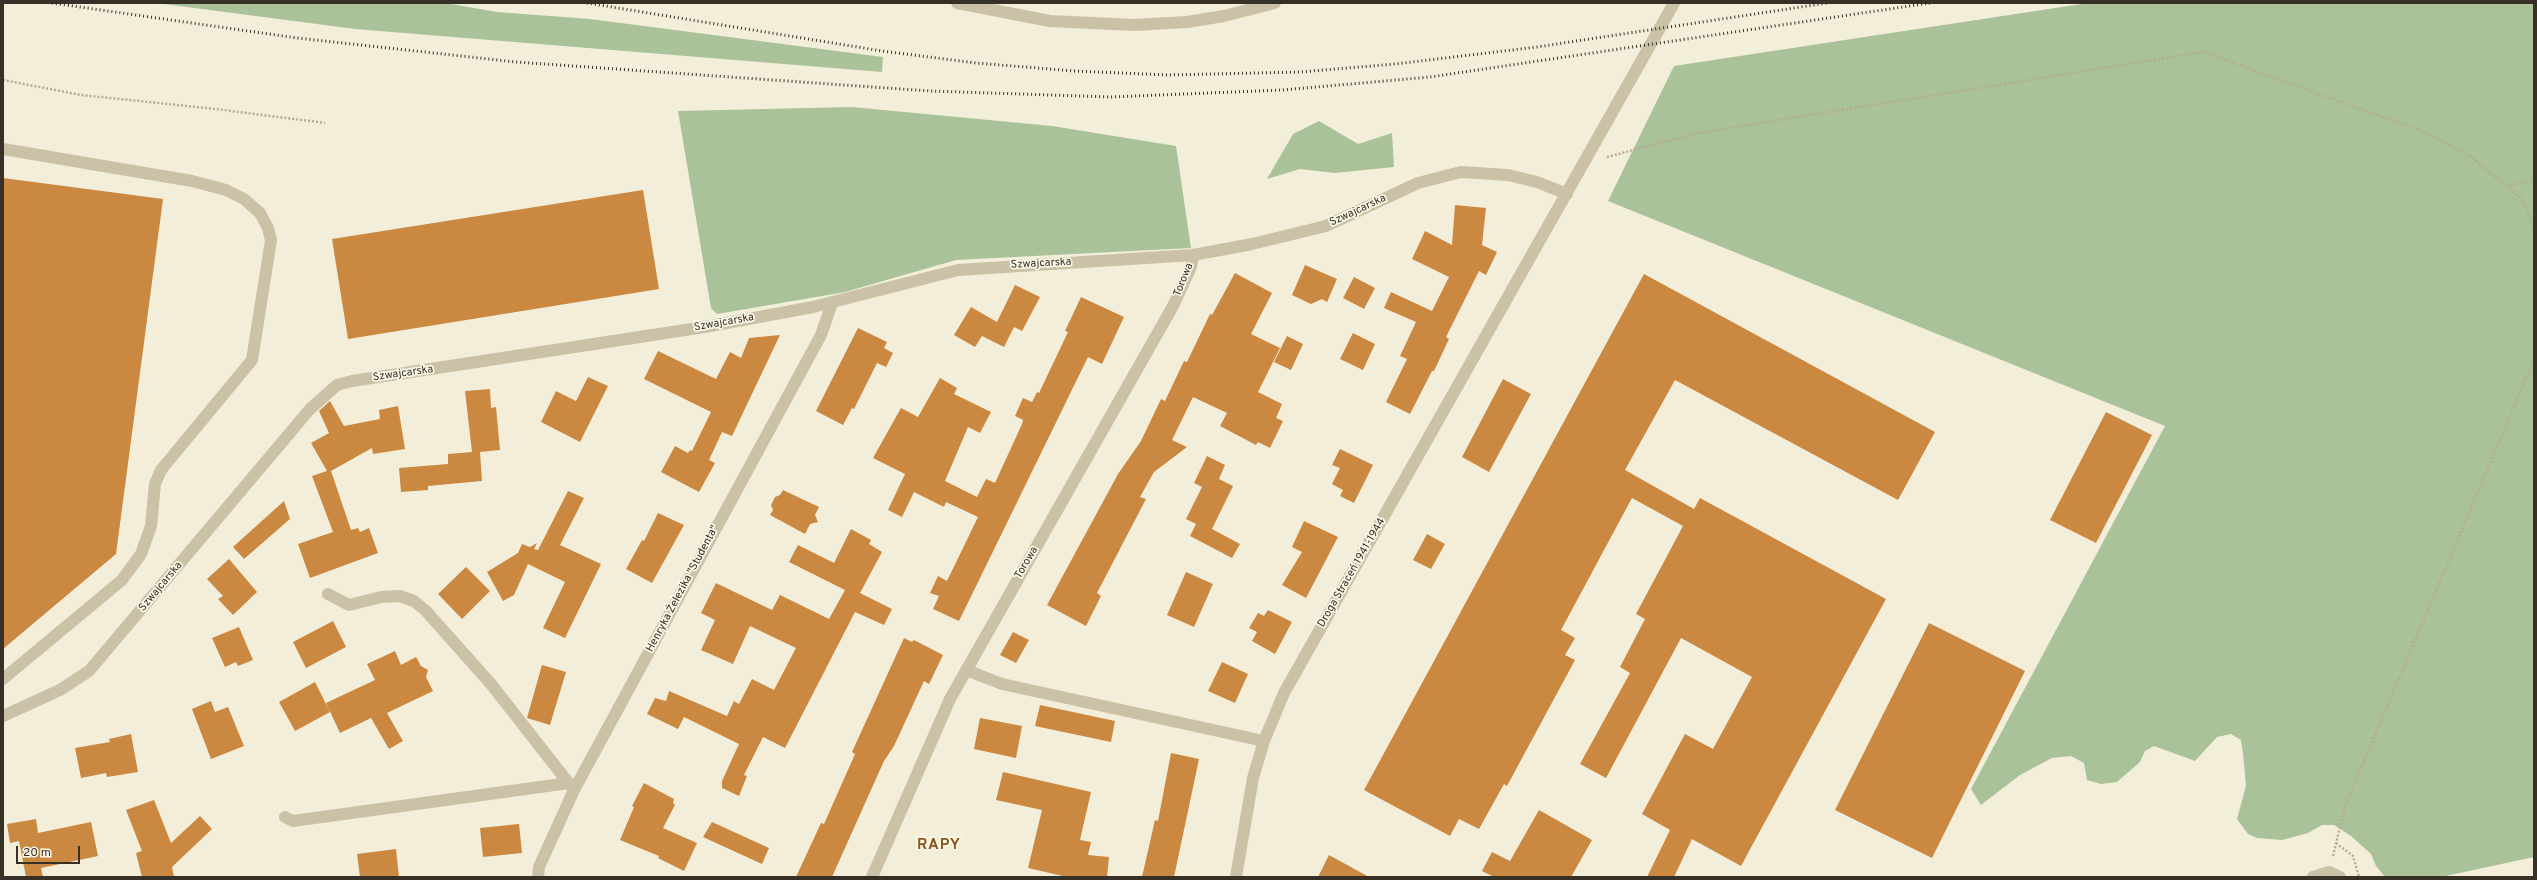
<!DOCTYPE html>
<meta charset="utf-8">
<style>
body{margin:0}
#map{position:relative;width:2537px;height:880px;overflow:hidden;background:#f3eeda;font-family:Overpass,sans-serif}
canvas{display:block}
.frame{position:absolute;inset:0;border:4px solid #373027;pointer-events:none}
.scale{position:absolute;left:16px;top:846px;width:64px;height:18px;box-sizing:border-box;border:2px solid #373027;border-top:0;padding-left:5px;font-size:12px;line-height:14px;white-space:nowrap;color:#373027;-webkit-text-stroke:3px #faf7e7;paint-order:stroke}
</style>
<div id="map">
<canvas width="2537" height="880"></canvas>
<div class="frame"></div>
<div class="scale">20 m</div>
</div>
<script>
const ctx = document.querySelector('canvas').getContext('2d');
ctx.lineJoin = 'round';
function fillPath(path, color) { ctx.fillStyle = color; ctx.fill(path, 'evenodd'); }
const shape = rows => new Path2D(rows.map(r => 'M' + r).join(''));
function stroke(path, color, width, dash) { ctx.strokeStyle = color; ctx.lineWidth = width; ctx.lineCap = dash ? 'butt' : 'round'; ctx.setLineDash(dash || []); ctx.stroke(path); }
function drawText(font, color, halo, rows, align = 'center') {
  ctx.font = font + ' Overpass,sans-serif'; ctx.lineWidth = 3.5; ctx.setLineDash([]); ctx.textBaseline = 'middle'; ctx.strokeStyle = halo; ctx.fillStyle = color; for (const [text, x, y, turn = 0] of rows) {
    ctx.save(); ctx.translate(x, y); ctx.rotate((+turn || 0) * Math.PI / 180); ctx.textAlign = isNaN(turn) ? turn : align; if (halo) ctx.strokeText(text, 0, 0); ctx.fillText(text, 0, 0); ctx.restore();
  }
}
fillPath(shape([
 [156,3,446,3,497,12,590,19,883,57,882,72,355,29],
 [2088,3,2534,3,2534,857,2441,877,2385,877,2376,866,2371,854,2351,836,2334,825,2322,825,2308,833,2282,840,2257,838,2248,834,2237,819,2246,786,2243,753,2241,740,2231,734,2217,737,2195,761,2154,746,2145,751,2140,762,2117,782,2101,784,2087,780,2084,763,2071,756,2052,758,2020,775,1981,805,1971,789,2165,426,1608,201,1674,66],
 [852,107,1052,126,1176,146,1191,248,956,260,845,292,717,314,711,308,678,111],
 [1319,121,1358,144,1392,133,1394,167,1335,173,1300,169,1267,179,1293,134]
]), '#aac29a');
fillPath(shape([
 [3,178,163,199,116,554,3,649],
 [643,190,659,289,348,339,332,239],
 [1455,205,1486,208,1482,245,1497,252,1486,275,1479,271,1446,337,1449,339,1434,371,1432,371,1410,414,1386,402,1407,359,1400,356,1416,322,1384,308,1391,292,1432,311,1449,277,1412,259,1425,231,1452,245],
 [1305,265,1337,279,1327,302,1322,299,1311,304,1292,295],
 [1235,273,1272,293,1251,334,1280,348,1258,392,1282,404,1276,418,1283,421,1270,448,1258,442,1256,445,1220,426,1227,413,1193,397,1172,440,1187,447,1154,472,1140,497,1146,499,1097,593,1101,596,1086,626,1047,605,1118,474,1141,441,1161,399,1165,401,1184,361,1187,362,1210,314,1212,315],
 [1644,274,1935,432,1898,500,1675,380,1625,470,1694,509,1700,498,1886,599,1741,866,1692,839,1674,877,1647,877,1670,830,1642,814,1685,734,1713,749,1752,677,1681,638,1606,778,1580,764,1630,673,1620,667,1645,619,1636,614,1683,526,1632,498,1561,630,1575,638,1565,655,1575,660,1507,786,1504,784,1479,829,1459,819,1450,836,1364,790],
 [1354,277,1375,288,1364,309,1343,298],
 [1015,285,1040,297,1022,331,1014,327,1004,347,982,336,975,347,954,335,971,307,997,322],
 [1081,297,1124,317,1102,364,1088,357,959,621,933,609,939,596,930,593,938,576,947,581,978,517,946,502,944,507,914,492,902,517,888,510,905,474,873,458,901,408,918,417,940,378,957,388,954,394,991,412,980,433,968,427,945,481,977,497,986,479,995,483,1022,424,1023,420,1015,416,1023,398,1032,402,1037,392,1039,393,1068,332,1065,331],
 [858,328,887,342,884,348,893,353,886,367,877,363,854,409,852,408,843,425,816,411],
 [1353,333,1375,344,1363,370,1340,359],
 [780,335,732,436,722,432,709,460,715,463,699,492,661,472,675,446,688,453,690,450,692,451,711,412,644,379,658,351,716,379,730,352,741,358,749,338],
 [1287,336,1303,344,1291,370,1274,362],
 [588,377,608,386,580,442,541,422,556,391,576,401],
 [1503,379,1531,394,1489,472,1462,457],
 [490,389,491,408,496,407,500,450,480,452,482,481,428,486,428,490,401,492,399,468,448,464,448,454,472,452,465,391],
 [330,401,344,426,380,419,379,410,398,406,405,449,373,454,372,448,331,471,351,530,358,528,360,532,369,528,378,553,310,578,298,544,333,532,312,476,327,471,311,443,329,433,319,411],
 [2106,412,2152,435,2096,543,2050,520],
 [1340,449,1373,465,1354,503,1340,496,1343,490,1332,484,1340,468,1332,465],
 [1207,456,1225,465,1219,479,1233,486,1212,529,1240,544,1232,558,1190,536,1196,524,1186,519,1202,487,1194,483],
 [783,490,819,507,815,515,818,522,810,524,805,534,770,515,773,510,771,505,775,497,780,495],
 [568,491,584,498,560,545,601,564,565,638,543,628,565,582,528,564,514,595,503,601,487,572,518,553,522,544,530,547,537,543,534,549,538,550],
 [284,501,290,519,244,559,233,547],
 [658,513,684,525,652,583,626,569,642,540,644,541],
 [1304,521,1338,537,1306,598,1282,585,1302,552,1292,547],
 [851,529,871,540,869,544,882,552,860,593,892,609,884,625,855,612,785,748,763,737,744,775,747,776,739,796,722,788,722,781,739,744,684,717,678,729,647,714,655,698,666,701,669,691,727,716,734,701,739,704,752,679,774,690,796,648,750,626,733,664,701,650,715,620,701,613,716,583,772,610,780,595,829,619,845,590,789,562,798,545,834,563],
 [1427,534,1445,544,1431,569,1413,560],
 [229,559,257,592,233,615,218,599,223,596,207,579],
 [466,567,490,591,462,619,438,594],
 [1186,572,1213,584,1194,627,1167,615],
 [1268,610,1292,622,1275,654,1252,641,1257,632,1249,628,1258,613,1264,616],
 [333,621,346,647,306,668,293,642],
 [1929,623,2025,671,1932,858,1835,810],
 [239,627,253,660,238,666,236,662,225,667,212,638],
 [1013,632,1029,640,1016,663,1000,655],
 [904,638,912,642,914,640,943,655,929,684,924,681,894,746,884,761,832,877,796,877,821,823,824,824,855,754,852,752],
 [395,651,401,665,416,657,421,666,428,670,426,677,433,691,387,713,403,741,389,749,371,718,340,733,326,703,375,680,367,664],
 [1222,662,1248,674,1235,703,1208,691],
 [542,665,566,672,550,725,527,718],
 [315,682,330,712,295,731,279,702],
 [211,701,215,712,228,707,244,746,211,759,192,709],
 [1040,705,1115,721,1111,742,1035,726],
 [980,718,1022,726,1016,758,974,749],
 [131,734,138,772,107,777,106,773,81,778,75,748,110,742,109,739],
 [1171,753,1199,759,1174,877,1142,877,1155,820,1158,821],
 [1003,772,1091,792,1080,840,1091,842,1088,855,1109,857,1107,877,1067,877,1028,868,1042,810,996,800],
 [644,783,674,799,673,803,675,805,663,828,697,843,684,871,658,858,659,856,620,840,634,807,632,806],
 [154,800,171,843,200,816,212,829,172,867,174,877,142,877,136,853,142,851,126,810],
 [1539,810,1592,840,1571,877,1494,877,1482,871,1492,852,1510,861],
 [36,819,38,833,91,822,98,856,41,868,43,877,26,877,19,841,10,843,7,824],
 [712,822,769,848,762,864,703,837],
 [519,824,522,853,483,857,480,828],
 [396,849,399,877,360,877,357,854],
 [1329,855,1369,877,1318,877]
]), '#cb8840');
stroke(shape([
 [3,80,81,95,216,109,325,123],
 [1607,157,1698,133,2203,52,2424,132,2470,156,2522,199,2534,228],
 [2507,186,2534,180],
 [2336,843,2353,856,2359,877],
 [2333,856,2345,806,2534,359]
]), '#b7ab90', 2.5, [2, 2]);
stroke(shape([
 [957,3,1050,21,1134,25,1187,22,1224,16,1275,3],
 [3,149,192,181,226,190,244,199,260,213,268,228,271,240,252,360,161,470,155,484,151,526,141,554,122,580,3,679],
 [328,594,349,605,381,597,400,596,414,601,426,611,491,684,574,790],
 [966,670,1002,684,1264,741],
 [3,716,60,690,89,671,310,409,337,385,352,381,705,327,813,307,958,270,1193,255,1252,244,1326,226,1418,183,1461,172,1508,175,1537,182,1567,194],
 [285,817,293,821,569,783],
 [538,877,539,867,574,790,821,335,832,303],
 [872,877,950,699,1173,306,1191,267,1193,255],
 [1236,877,1253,778,1264,741,1284,693,1674,3],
 [2313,877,2329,872,2340,877]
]), '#cbc1a6', 12);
stroke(shape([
 [52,3,297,38,516,62,930,91,1111,97,1282,90,1430,77,1930,3],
 [587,3,882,51,976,63,1074,71,1168,75,1300,72,1395,64,1537,47,1827,3]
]), '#373027', 3, [1, 3]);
drawText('11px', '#373027', '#faf7e7', [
 ["Szwajcarska",1358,211,-25],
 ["Szwajcarska",1041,264,-3],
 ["Torowa",1184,280,-68],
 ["Szwajcarska",724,323,-10],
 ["Szwajcarska",403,374,-8],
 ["Torowa",1027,563,-60],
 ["Droga Straceń 1941-1944",1352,573,-60],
 ["Szwajcarska",161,587,-50],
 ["Henryka Żelezika \"Studenta\"",683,589,-62]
]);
ctx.letterSpacing = '1px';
drawText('bold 15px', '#89541d', '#faf7e7', [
 ["RAPY",939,846]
]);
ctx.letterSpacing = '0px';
</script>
